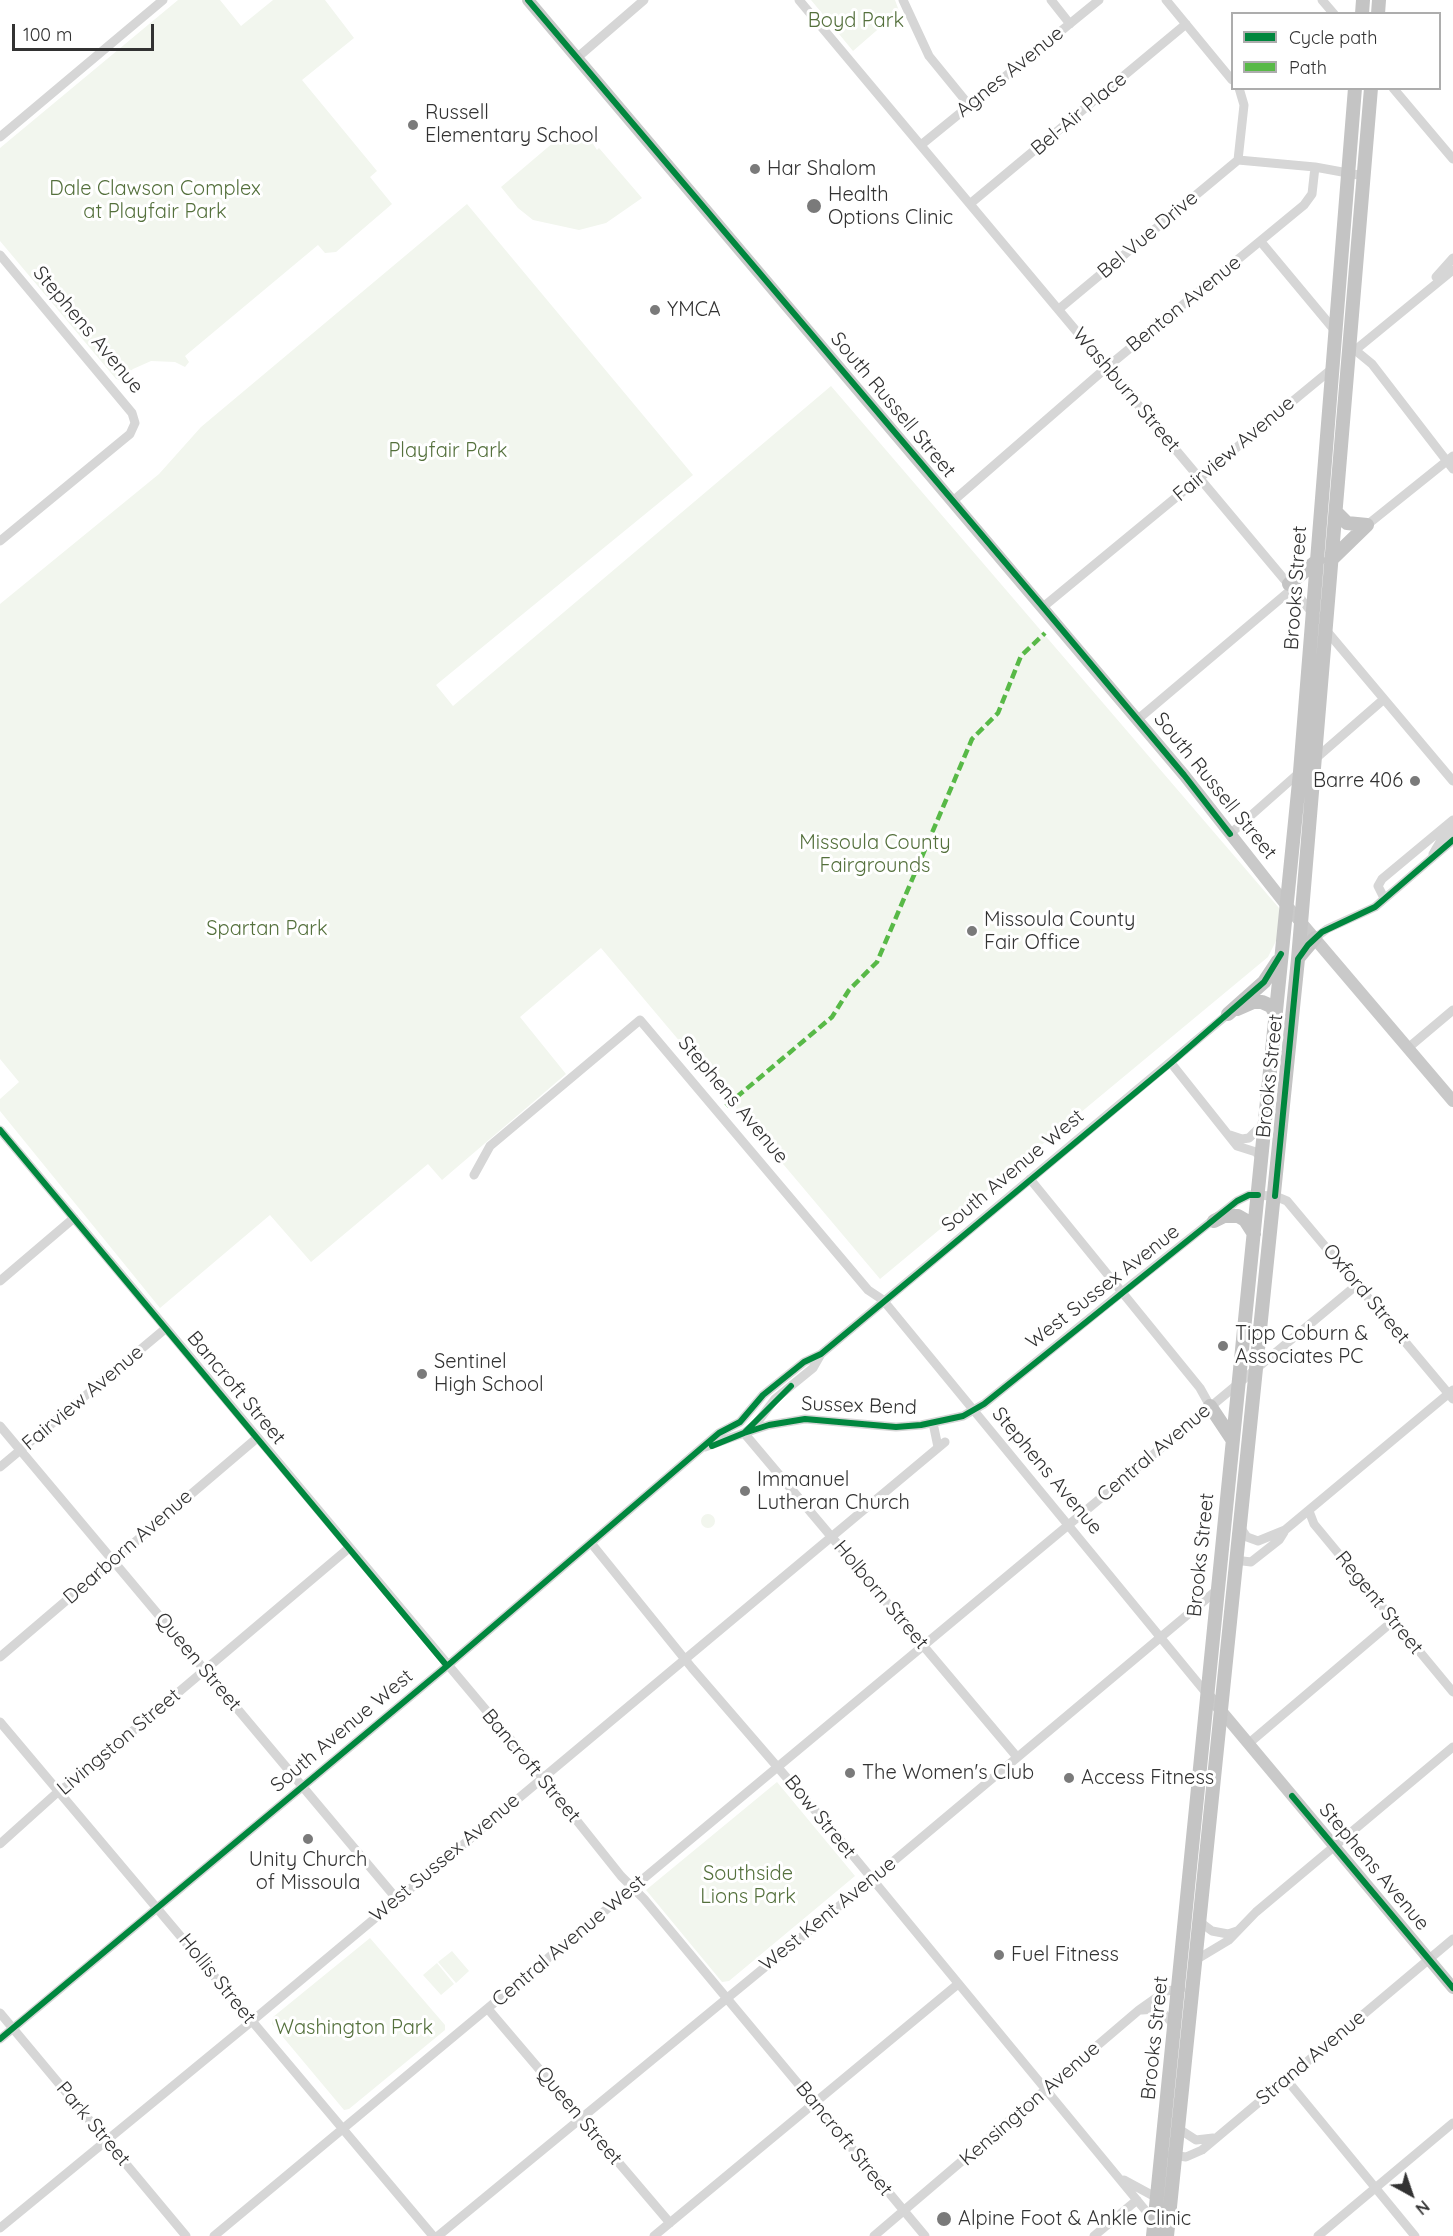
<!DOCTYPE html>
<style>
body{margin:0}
#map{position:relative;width:1453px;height:2236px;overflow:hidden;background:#fff;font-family:Quicksand,sans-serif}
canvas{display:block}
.legend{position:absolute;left:1231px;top:12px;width:210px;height:78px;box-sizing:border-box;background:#fff;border:2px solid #adadad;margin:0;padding:8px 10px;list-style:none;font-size:18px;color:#323232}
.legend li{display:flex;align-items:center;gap:12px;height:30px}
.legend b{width:30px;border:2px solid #adadad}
.north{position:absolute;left:1381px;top:2164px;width:60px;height:60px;-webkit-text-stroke:4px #fff;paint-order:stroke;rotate:140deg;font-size:16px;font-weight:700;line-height:24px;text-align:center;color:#323232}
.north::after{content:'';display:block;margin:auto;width:21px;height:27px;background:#323232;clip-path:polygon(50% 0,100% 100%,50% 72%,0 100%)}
.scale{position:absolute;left:12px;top:24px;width:142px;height:27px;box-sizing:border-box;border:3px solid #323232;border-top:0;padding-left:8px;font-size:18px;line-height:21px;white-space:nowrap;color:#323232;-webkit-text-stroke:4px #fff;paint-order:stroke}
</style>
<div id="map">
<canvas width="1453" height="2236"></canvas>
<ul class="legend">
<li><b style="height:8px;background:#00873e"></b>Cycle path</li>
<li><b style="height:8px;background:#58b947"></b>Path</li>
</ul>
<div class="north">N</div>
<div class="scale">100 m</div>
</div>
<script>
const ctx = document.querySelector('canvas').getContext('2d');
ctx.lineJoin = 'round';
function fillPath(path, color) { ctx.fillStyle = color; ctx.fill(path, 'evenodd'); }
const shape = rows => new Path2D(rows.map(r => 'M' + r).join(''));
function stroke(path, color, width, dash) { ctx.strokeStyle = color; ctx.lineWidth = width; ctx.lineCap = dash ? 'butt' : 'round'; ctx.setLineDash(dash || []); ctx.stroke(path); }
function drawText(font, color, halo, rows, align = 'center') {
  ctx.font = font + ' Quicksand,sans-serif'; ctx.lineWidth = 6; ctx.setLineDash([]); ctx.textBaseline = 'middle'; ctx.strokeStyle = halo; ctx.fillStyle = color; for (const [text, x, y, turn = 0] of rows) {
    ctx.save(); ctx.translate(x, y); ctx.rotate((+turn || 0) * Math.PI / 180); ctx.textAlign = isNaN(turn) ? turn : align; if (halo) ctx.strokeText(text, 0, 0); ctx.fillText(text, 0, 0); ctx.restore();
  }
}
fillPath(shape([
 [178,0,220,0,241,26,273,0,325,0,354,38,302,80,377,171,370,177,392,204,336,252,325,253,318,245,185,356,189,362,185,367,175,362,151,361,133,369,120,380,116,379,0,241,0,148],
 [811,0,895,0,899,11,853,51],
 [568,132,586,133,597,150,599,148,642,198,606,223,579,230,533,220,518,208,501,187,554,142,557,145],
 [467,204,693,475,436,685,453,706,831,386,1279,908,1280,933,1268,957,880,1279,601,948,520,1017,566,1074,442,1180,428,1164,311,1262,270,1215,160,1308,0,1111,0,1099,19,1082,0,1059,0,604,159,474,201,427],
 '701 1521a7 7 0 1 1 14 0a7 7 0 1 1-14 0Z',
 [777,1782,855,1876,729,1981,722,1982,646,1890],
 [370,1938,445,2025,445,2030,349,2109,344,2110,272,2024,273,2017],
 [452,1951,469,1971,456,1983,438,1962],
 [437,1963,454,1984,441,1995,423,1975]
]), '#f2f6ee');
stroke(shape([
 [799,0,1315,616],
 [903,0,929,56,969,105],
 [1051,0,1070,24],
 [1166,0,1232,80],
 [1322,0,1334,14],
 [578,57,644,0],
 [1393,88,1453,159],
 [0,137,163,0],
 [921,145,1099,0],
 [1238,160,1315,167,1364,176],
 [971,203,1186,24],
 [1261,242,1336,332],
 [0,255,132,413,135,423,130,434,0,541],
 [1436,277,1453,258],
 [1059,309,1238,160,1244,105,1239,88],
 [1355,350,1372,364,1453,469],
 [1348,356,1453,270],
 [953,501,1106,368,1304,205,1312,194,1315,167],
 [1367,525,1453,456],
 [1043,607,1333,368],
 [1325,629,1453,781],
 [1137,720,1292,589],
 [1315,759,1384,699],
 [1230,834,1300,772],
 [1433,854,1440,842,1453,830],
 [1384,898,1378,886,1382,879,1453,820],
 [1315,938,1327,929,1375,907,1453,840],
 [1408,1048,1453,1010],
 [1171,1063,1237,1146,1256,1152,1261,1159],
 [0,1130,542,1777,621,1876,644,1899,925,2236],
 [1230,1135,1242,1139,1249,1138,1264,1123],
 [474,1175,490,1146,640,1020,868,1290,883,1300,1207,1694],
 [1030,1179,1200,1388,1210,1406],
 [0,1281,74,1218],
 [933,1423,938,1447],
 [0,1426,396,1898],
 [744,1433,769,1425,805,1419,896,1427,921,1425,963,1416,984,1404,1121,1293,1237,1201,1249,1195,1275,1196,1287,1201,1453,1399],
 [744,1433,1017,1757],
 [705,1447,744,1433,756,1424,775,1399,813,1368,821,1354],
 [0,1467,165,1329],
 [1309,1511,1314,1524,1453,1692],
 [1240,1527,1247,1537,1258,1541,1285,1530,1453,1390],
 [591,1543,692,1668,831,1829,1155,2222],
 [1235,1560,1251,1562,1279,1540,1284,1532],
 [0,1657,257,1438],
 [0,1722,433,2236],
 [1248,1744,1393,1621],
 [0,1844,60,1790,70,1784,349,1548],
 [1200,1922,1212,1931,1228,1934,1237,1931],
 [1194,1961,1229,1940,1256,1912,1453,1747],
 [488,2009,670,2223],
 [1142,2010,1156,2009,1162,2012,1175,2026],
 [0,2013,186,2236],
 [0,2039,447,1666,719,1433,740,1422,763,1395,804,1362,821,1354,1228,1014],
 [1286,2079,1415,2236],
 [1179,2129,1196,2140,1213,2138],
 [1171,2155,1186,2157,1202,2150,1453,1939],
 [1124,2180,1159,2199],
 [0,2228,252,2021,945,1442],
 [214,2236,1358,1284],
 [438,2236,883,1870,1217,1590],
 [654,2236,958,1984],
 [874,2236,1139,2010,1166,1991,1181,1989],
 [1094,2236,1137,2200],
 [1318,2236,1453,2123]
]), '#d6d6d6', 9);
stroke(shape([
 [528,0,1184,775,1287,906,1453,1101],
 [1207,1694,1453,1988]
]), '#c9c9c9', 12);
stroke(shape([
 [1362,14,1363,0],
 [1378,14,1379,0],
 [1336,512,1347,523,1367,525],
 [1332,559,1367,525],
 [1289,584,1318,560],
 [1299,957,1315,938],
 [1237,1009,1253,1002,1262,1002,1271,1006,1275,1013],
 [1228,1014,1264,982,1278,961],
 [1214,1221,1224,1216,1238,1216,1245,1220,1254,1234],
 [1210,1406,1232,1439],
 [1153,2236,1300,772,1355,88],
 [1167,2236,1298,959,1371,88]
]), '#c4c4c4', 14);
stroke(shape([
 [726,1106,832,1017,849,990,877,962,972,739,998,713,1021,656,1045,633]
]), '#58b947', 4.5, [9, 4.5]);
stroke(shape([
 [528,0,1043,607,1184,775,1230,834],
 [0,1130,447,1666],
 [1275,1196,1298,959,1308,945,1322,932,1375,907,1453,840],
 [744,1433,769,1425,805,1419,896,1427,921,1425,963,1416,984,1404,1237,1201,1249,1195,1258,1195],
 [712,1446,744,1433,791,1386],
 [1292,1796,1453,1988],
 [0,2039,447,1666,719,1433,740,1422,763,1395,804,1362,821,1354,1171,1063,1264,982,1281,954]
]), '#00873e', 6);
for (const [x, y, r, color] of [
 [413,125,6,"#7a7a7a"],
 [755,169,6,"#7a7a7a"],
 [814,206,8,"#7a7a7a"],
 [655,310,6,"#7a7a7a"],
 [1415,781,6,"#7a7a7a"],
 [972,931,6,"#7a7a7a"],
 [1223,1346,6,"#7a7a7a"],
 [422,1374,6,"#7a7a7a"],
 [745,1491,6,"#7a7a7a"],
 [850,1773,6,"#7a7a7a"],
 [1069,1778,6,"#7a7a7a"],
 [308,1839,6,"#7a7a7a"],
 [999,1955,6,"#7a7a7a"],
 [944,2219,8,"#7a7a7a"]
]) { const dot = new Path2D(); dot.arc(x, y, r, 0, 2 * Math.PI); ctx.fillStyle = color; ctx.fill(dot); stroke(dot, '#fff', 2); }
drawText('20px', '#54703c', '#fff', [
 ["Boyd Park",856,21],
 ["Dale Clawson Complex",155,189],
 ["at Playfair Park",155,212],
 ["Playfair Park",448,451],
 ["Missoula County",875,843],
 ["Fairgrounds",875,866],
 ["Spartan Park",267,929],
 ["Southside",748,1874],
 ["Lions Park",748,1897],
 ["Washington Park",354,2028]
]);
drawText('20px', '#323232', '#fff', [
 ["Agnes Avenue",1010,72,-39],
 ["Bel-Air Place",1079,114,-40],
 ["Bel Vue Drive",1148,235,-40],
 ["Benton Avenue",1184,304,-39],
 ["Stephens Avenue",88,330,50],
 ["Washburn Street",1126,390,50],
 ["South Russell Street",893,405,50],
 ["Fairview Avenue",1234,449,-40],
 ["Brooks Street",1296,588,-86],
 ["South Russell Street",1215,786,51],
 ["Brooks Street",1270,1076,-84],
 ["Stephens Avenue",733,1100,50],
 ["South Avenue West",1013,1171,-40],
 ["West Sussex Avenue",1103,1287,-38],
 ["Oxford Street",1366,1294,50],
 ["Bancroft Street",236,1388,50],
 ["Fairview Avenue",83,1398,-40],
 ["Sussex Bend",859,1406,2],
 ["Central Avenue",1154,1453,-40],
 ["Stephens Avenue",1047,1471,50],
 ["Dearborn Avenue",128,1547,-41],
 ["Brooks Street",1201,1555,-84],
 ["Holborn Street",881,1595,50],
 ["Regent Street",1379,1603,51],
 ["Queen Street",198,1662,50],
 ["South Avenue West",342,1731,-40],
 ["Livingston Street",119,1742,-40],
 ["Bancroft Street",531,1766,50],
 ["Bow Street",820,1817,51],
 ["West Sussex Avenue",445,1858,-40],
 ["Stephens Avenue",1374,1867,50],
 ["West Kent Avenue",828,1914,-39],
 ["Central Avenue West",569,1941,-40],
 ["Hollis Street",217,1979,51],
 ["Brooks Street",1155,2038,-84],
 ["Strand Avenue",1311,2058,-40],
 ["Kensington Avenue",1030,2104,-41],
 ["Queen Street",579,2116,50],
 ["Park Street",93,2124,50],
 ["Bancroft Street",844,2139,51]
]);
drawText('20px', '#323232', '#fff', [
 ["Russell",425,113],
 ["Elementary School",425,136],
 ["Har Shalom",767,169],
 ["Health",828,195],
 ["Options Clinic",828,218],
 ["YMCA",667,310],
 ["Barre 406",1403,781,"right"],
 ["Missoula County",984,920],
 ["Fair Office",984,943],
 ["Tipp Coburn &",1235,1334],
 ["Associates PC",1235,1357],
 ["Sentinel",434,1362],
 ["High School",434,1385],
 ["Immanuel",757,1480],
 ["Lutheran Church",757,1503],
 ["The Women's Club",862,1773],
 ["Access Fitness",1081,1778],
 ["Unity Church",308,1860,"center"],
 ["of Missoula",308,1883,"center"],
 ["Fuel Fitness",1011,1955],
 ["Alpine Foot & Ankle Clinic",958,2219]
], 'left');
</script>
